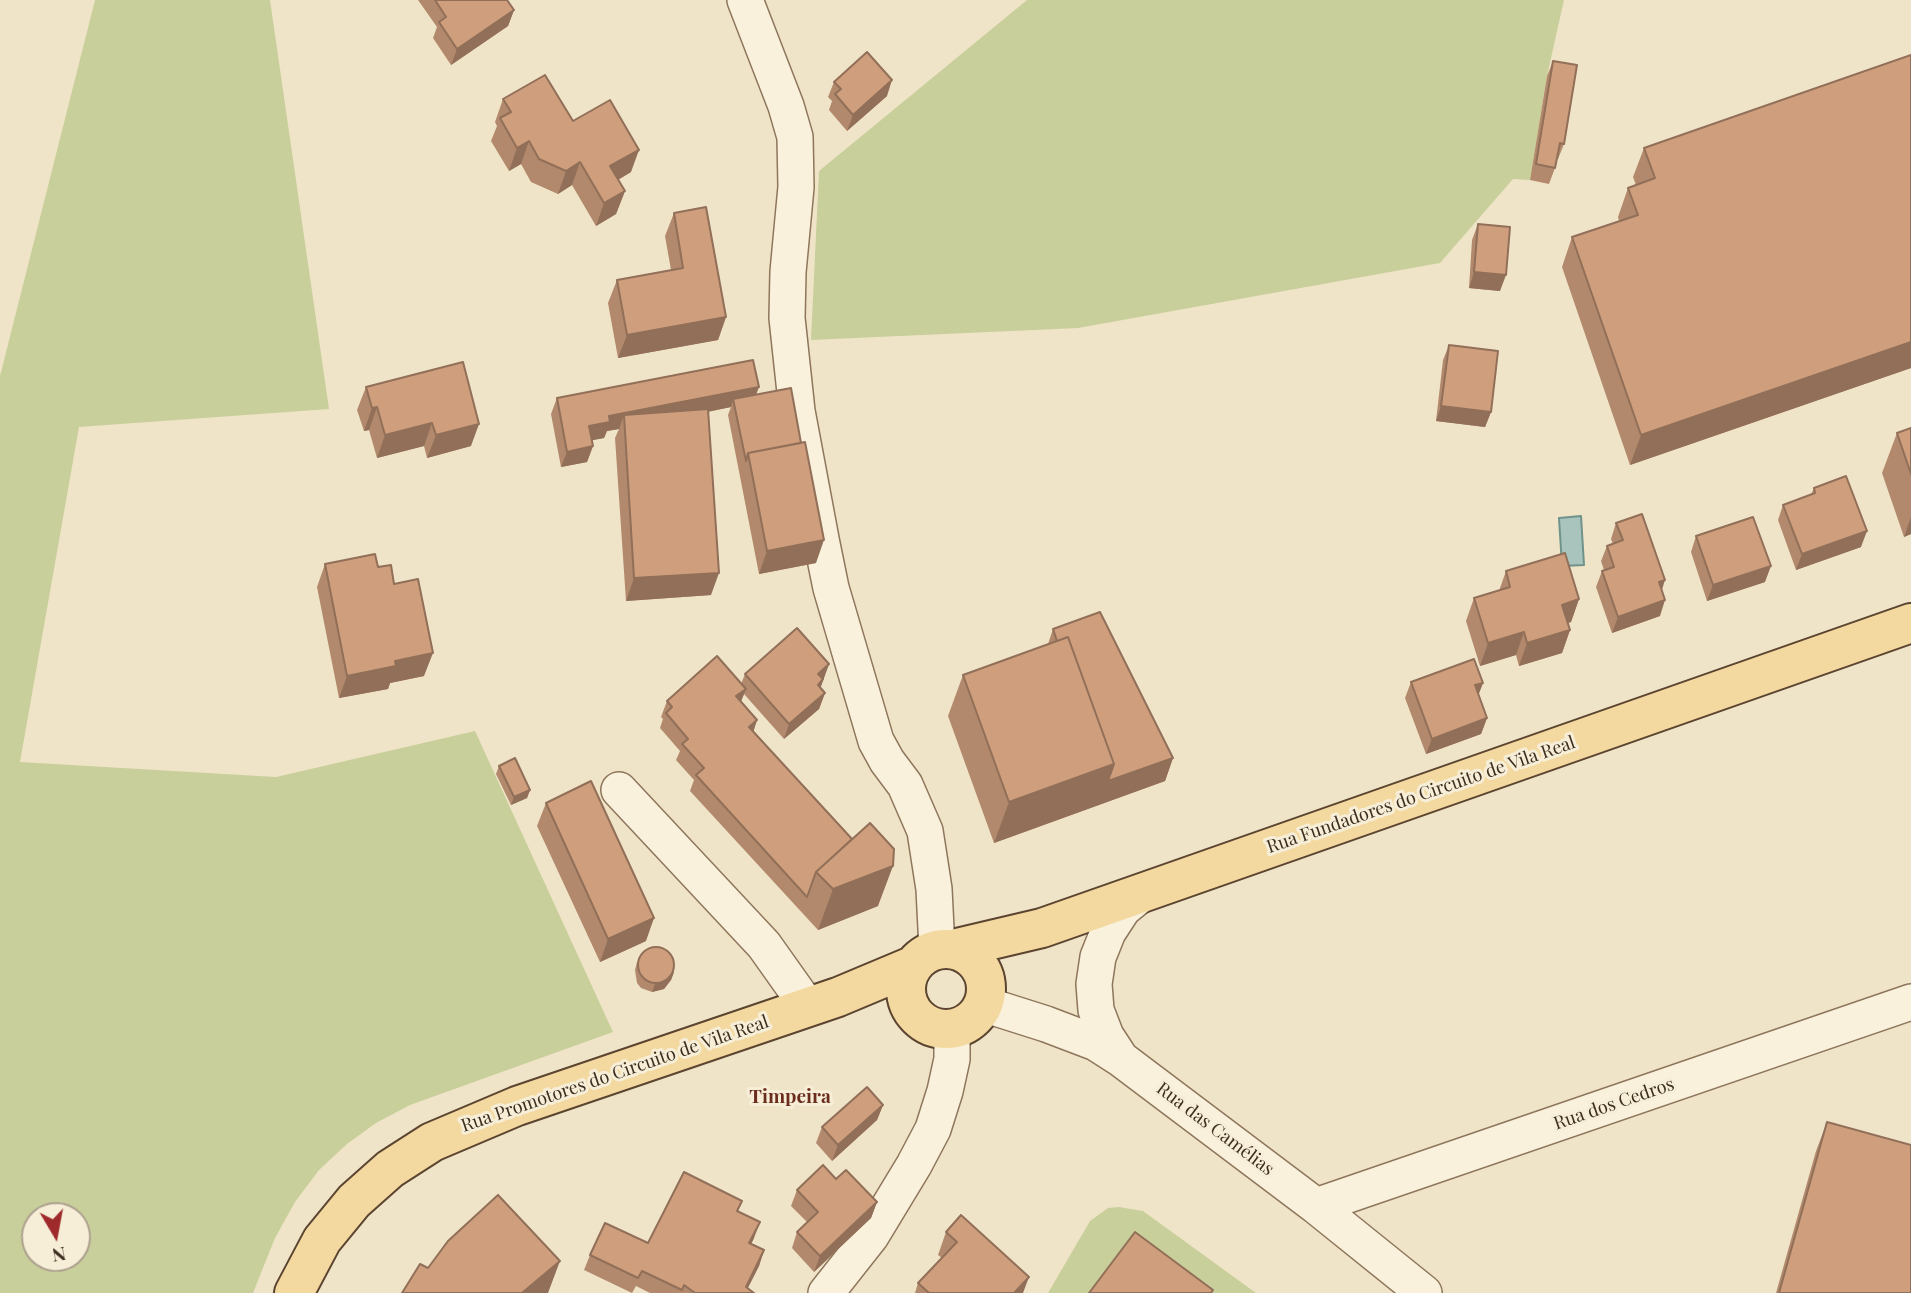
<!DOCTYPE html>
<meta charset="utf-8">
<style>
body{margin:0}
#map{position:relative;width:1911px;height:1293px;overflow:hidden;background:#f0e4c8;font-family:"Playfair Display",serif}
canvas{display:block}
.north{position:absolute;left:21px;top:1202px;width:70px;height:70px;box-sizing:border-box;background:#f7eed8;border:2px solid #ada18e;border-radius:50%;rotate:170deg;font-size:19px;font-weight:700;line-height:28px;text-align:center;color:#3d2e20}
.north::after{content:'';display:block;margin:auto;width:24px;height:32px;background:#9e2a2b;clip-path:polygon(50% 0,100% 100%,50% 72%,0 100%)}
</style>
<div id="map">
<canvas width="1911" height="1293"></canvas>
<div class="north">N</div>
</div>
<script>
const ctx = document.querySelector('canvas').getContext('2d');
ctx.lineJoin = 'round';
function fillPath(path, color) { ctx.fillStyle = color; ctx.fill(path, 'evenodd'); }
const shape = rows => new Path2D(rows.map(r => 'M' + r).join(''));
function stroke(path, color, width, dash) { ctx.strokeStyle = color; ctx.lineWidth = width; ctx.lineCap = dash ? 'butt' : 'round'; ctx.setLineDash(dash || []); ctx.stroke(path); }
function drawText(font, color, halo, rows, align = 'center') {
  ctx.font = font + ' "Playfair Display",serif'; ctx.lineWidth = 6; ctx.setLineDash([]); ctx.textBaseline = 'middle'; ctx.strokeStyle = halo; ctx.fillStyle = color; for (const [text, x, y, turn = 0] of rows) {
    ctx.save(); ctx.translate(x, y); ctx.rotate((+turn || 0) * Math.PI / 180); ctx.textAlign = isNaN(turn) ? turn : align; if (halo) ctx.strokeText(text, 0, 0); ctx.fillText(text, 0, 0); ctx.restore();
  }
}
fillPath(shape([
 [95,0,270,0,329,409,79,427,20,762,276,777,475,731,613,1032,410,1105,376,1123,347,1144,319,1170,295,1202,275,1238,253,1293,0,1293,0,376],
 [35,1216,77,1216,77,1258,35,1258],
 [1027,0,1564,0,1547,76,1530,180,1513,179,1440,263,1078,328,811,340,819,171],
 [1119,1207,1143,1211,1256,1293,1048,1293,1090,1221,1108,1208]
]), '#c9cf9b');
const water = shape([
 [1581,516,1584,565,1562,566,1559,518,1581,516]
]);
fillPath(water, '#a9c4bc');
stroke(water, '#6f938a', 2);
const minor = shape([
 [745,0,786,106,795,137,796,187,788,272,787,318,797,411,821,539,831,588,876,741,887,761,905,785,925,831,934,889,937,949],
 [619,790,764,945,808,1007],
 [983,1004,1046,1024,1096,1043,1121,1059,1316,1206,1424,1293],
 [1121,1059,1106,1036,1096,1010,1094,984,1098,957,1108,932,1123,909,1144,892],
 [1316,1206,1911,1002],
 [826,1293,871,1236,914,1165,933,1129,945,1091,952,1059,952,1029]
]);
const major = shape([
 '906 989a40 40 0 1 1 80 0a40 40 0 1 1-80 0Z',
 [953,949,1042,928,1911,623],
 [294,1293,322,1240,354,1201,390,1169,432,1142,517,1106,838,997,912,966]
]);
stroke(minor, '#8d765c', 38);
stroke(major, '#5b4430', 42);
stroke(minor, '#faf1dc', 35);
stroke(major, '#f3d9a0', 38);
fillPath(shape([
 [418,0,507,0,514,10,508,26,451,65,433,38,437,27],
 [1911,55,1911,368,1630,465,1562,267,1572,237,1619,221,1618,217,1628,188,1636,185,1633,177,1644,148],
 [1553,61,1564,144,1558,159,1557,159,1555,168,1549,184,1530,180,1547,76],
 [834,82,887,96,847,131,829,110,832,101,828,97],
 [503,99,573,121,631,172,618,180,625,191,616,214,596,226,572,185,558,194,531,182,521,164,509,171,491,141,497,126,495,122],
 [674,213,726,317,718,340,618,358,608,303,617,280,671,270,665,236],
 [1478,224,1500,291,1469,288,1472,240],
 [1449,345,1491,412,1485,427,1436,421,1443,360],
 [463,362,471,446,427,458,424,446,377,458,369,430,364,431,357,410,366,387],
 [756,395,816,563,759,574,728,415,731,407,708,412,711,595,626,601,615,438,619,429,607,431,604,438,592,440,593,446,587,462,561,467,551,414,557,398],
 [1911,428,1911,534,1904,537,1882,473,1897,433],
 [1814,488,1861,547,1796,570,1778,520,1783,505,1811,495],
 [1616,523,1662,590,1660,616,1612,633,1596,587,1602,571,1604,570,1601,561,1607,546,1613,544,1611,539],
 [1696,536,1765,582,1707,601,1691,552],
 [325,564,378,567,394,584,424,676,390,683,388,689,339,698,317,587],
 [1506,571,1579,599,1571,622,1568,623,1570,630,1562,653,1519,666,1516,655,1480,666,1466,621,1474,598,1499,591],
 [1053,629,1173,758,1165,781,994,843,948,716,963,675,1048,644],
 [829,664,820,688,825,693,819,709,784,739,744,694,741,701,757,720,753,732,878,906,818,930,690,791,694,780,676,760,680,751,660,728,663,719,661,717,667,701,741,684,745,674],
 [1411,682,1483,683,1478,696,1487,718,1481,734,1426,754,1405,698],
 [499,766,530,790,527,798,511,805,496,774],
 [546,803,646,941,600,962,537,826],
 [637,962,674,972,671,980,664,989,652,992,641,988,637,983,635,970],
 [883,1105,877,1120,832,1161,816,1143,822,1127],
 [1827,1122,1911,1293,1776,1293,1816,1151],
 [836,1179,877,1202,871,1218,814,1272,792,1248,797,1232,807,1222,791,1206,797,1190],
 [742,1201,738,1211,754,1238,751,1244,764,1250,759,1266,748,1288,754,1293,650,1293,636,1286,632,1293,584,1270,590,1255,648,1243],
 [946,1232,1023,1293,915,1293,918,1283,942,1258,938,1255]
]), '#b2896c');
fillPath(shape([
 [514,10,508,26,451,65,457,49],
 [892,80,887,96,847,131,853,115],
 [529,141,521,164,509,171,517,148],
 [639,150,631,172,602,189,610,166],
 [580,162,572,185,558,194,566,171],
 [625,191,616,214,596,226,604,203],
 [1474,272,1506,275,1500,291,1469,288],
 [726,317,718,340,618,358,627,335],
 [1911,342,1911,368,1630,465,1641,435],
 [759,387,753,403,733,399,731,407,624,428,624,415,619,429,607,431,604,438,583,442,589,426,609,416],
 [1441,406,1491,412,1485,427,1436,421],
 [377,407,369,430,364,431,372,408],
 [432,423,424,446,377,458,385,435],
 [479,424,471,446,427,458,436,435],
 [593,446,587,462,561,467,567,452],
 [1911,517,1911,534,1904,537],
 [1867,531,1861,547,1796,570,1802,554],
 [824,540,816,563,759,574,767,551],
 [1771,566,1765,582,1707,601,1713,585],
 [719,573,711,595,626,601,634,578],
 [1665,580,1660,596,1659,582],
 [1579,599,1571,622,1554,628,1562,605],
 [1665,600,1660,616,1612,633,1618,617],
 [1570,630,1562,653,1519,666,1527,643],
 [1524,632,1516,655,1480,666,1488,643],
 [433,653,424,676,390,683,388,689,339,698,347,676,395,661],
 [829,664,818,695,818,674],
 [1483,683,1477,698,1475,685],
 [746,689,740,704,736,696],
 [825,693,819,709,784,739,789,724],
 [1487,718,1481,734,1426,754,1432,739],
 [757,720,752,736,749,727],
 [1173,758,1165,781,994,843,1009,802,1114,764],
 [530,790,527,798,511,805,514,797],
 [893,866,878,906,818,930,833,889],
 [654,918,646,941,600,962,608,939],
 [674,972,671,980,664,989,652,992,655,984],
 [883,1105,877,1120,832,1161,838,1145],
 [877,1202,871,1218,814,1272,820,1256],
 [760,1222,754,1238,744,1259,749,1243],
 [764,1250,759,1266,745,1293,746,1287],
 [560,1261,548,1293,522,1293],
 [1029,1277,1023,1293,1014,1293]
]), '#916f58');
const building = shape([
 [435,0,507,0,514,10,457,49,439,22,446,17,435,0],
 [867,52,892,80,853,115,835,94,841,89,834,82,867,52],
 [1911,55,1911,342,1641,435,1572,237,1638,215,1628,188,1655,178,1644,148,1911,55],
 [1553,61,1577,65,1564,144,1560,143,1555,168,1536,164,1553,61],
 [545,75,573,121,610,100,639,150,610,166,625,191,604,203,580,162,566,171,539,159,529,141,517,148,500,118,511,112,503,99,545,75],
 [706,207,726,317,627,335,617,280,683,268,674,213,706,207],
 [1478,224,1510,227,1506,275,1474,272,1478,224],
 [1449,345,1498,351,1491,412,1441,406,1449,345],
 [753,360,759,387,609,416,610,422,589,426,593,446,567,452,557,398,753,360],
 [463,362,479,424,436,435,432,423,385,435,377,407,372,408,366,387,463,362],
 [791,388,801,443,748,453,746,461,733,399,791,388],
 [708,409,719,573,634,578,624,415,708,409],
 [1911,428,1911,474,1897,433,1911,428],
 [805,442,824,540,767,551,748,453,805,442],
 [1846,476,1867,531,1802,554,1783,505,1815,493,1814,488,1846,476],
 [1642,514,1665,580,1659,582,1665,600,1618,617,1602,571,1614,567,1607,546,1623,540,1616,523,1642,514],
 [1753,517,1771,566,1713,585,1696,536,1753,517],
 [1565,553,1579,599,1562,605,1570,630,1527,643,1524,632,1488,643,1474,598,1510,587,1506,571,1565,553],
 [375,554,378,567,391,565,394,584,418,579,433,653,395,661,396,666,347,676,325,564,375,554],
 [1100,612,1173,758,1108,781,1114,764,1068,637,1057,641,1053,629,1100,612],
 [797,628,829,664,818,674,823,679,818,685,825,693,789,724,745,674,797,628],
 [1068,637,1114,764,1009,802,963,675,1068,637],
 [717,656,746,689,736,696,757,720,749,727,852,839,816,872,807,897,696,775,704,768,682,744,688,739,666,713,672,707,667,701,717,656],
 [1474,659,1483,683,1475,685,1487,718,1432,739,1411,682,1474,659],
 [515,758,530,790,514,797,499,766,515,758],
 [591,781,654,918,608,939,546,803,591,781],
 [870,823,894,849,893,866,833,889,816,872,870,823],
 '638 965a18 18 0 1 1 36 0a18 18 0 1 1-36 0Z',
 [867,1087,883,1105,838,1145,822,1127,867,1087],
 [1827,1122,1911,1145,1911,1293,1779,1293,1827,1122],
 [823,1165,836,1179,846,1170,877,1202,820,1256,797,1232,818,1212,797,1190,823,1165],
 [684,1172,742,1201,737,1211,760,1222,749,1243,764,1250,746,1287,754,1293,695,1293,684,1285,682,1290,642,1271,638,1278,590,1255,605,1223,648,1243,684,1172],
 [498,1195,560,1261,522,1293,402,1293,420,1264,428,1268,448,1241,498,1195],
 [961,1215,1029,1277,1014,1293,929,1293,918,1283,957,1242,946,1232,961,1215],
 [1135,1232,1213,1290,1211,1293,1089,1293,1135,1232]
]);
fillPath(building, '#cf9f7d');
stroke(building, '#916f58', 2);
drawText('18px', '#3d2e20', '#f7eed8', [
 ["Rua Fundadores do Circuito de Vila Real",1421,795,-19],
 ["Rua Promotores do Circuito de Vila Real",615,1074,-19],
 ["Rua dos Cedros",1614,1104,-19],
 ["Rua das Camélias",1215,1129,37]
]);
drawText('bold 19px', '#6b2e1e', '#f7eed8', [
 ["Timpeira",790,1097]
]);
</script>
